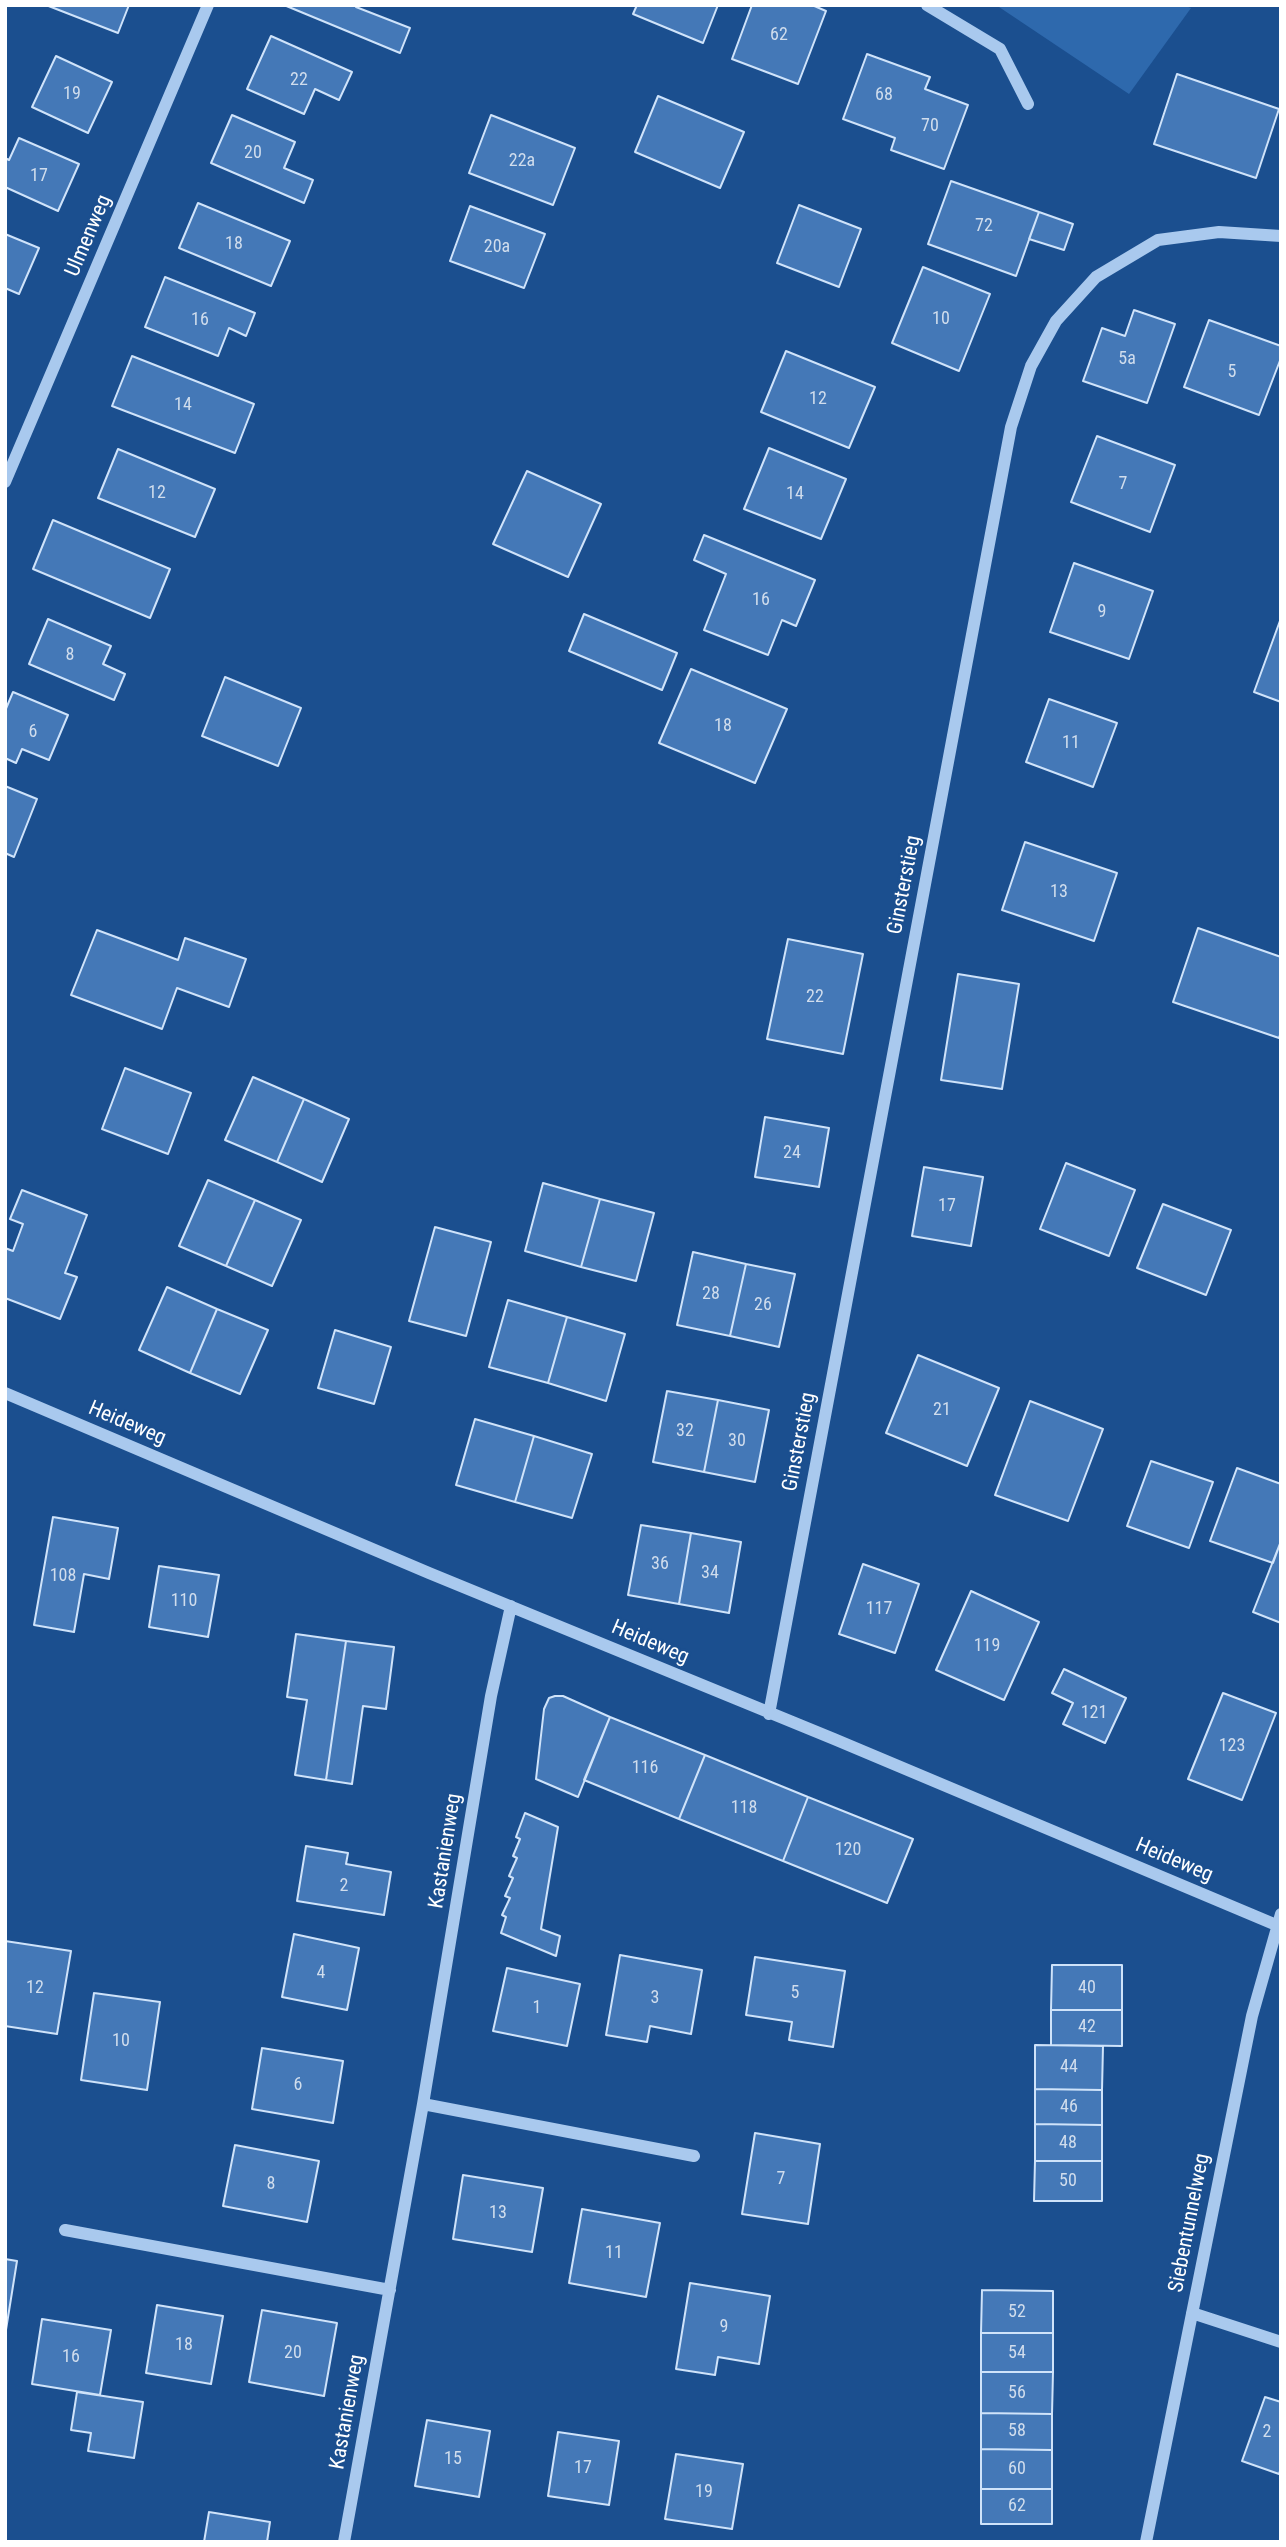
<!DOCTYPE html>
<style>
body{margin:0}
#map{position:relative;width:1286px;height:2547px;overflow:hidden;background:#1b4f8f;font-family:"Roboto Condensed",sans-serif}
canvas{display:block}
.frame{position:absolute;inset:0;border:7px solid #fff;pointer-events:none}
</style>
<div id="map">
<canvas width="1286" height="2547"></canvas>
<div class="frame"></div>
</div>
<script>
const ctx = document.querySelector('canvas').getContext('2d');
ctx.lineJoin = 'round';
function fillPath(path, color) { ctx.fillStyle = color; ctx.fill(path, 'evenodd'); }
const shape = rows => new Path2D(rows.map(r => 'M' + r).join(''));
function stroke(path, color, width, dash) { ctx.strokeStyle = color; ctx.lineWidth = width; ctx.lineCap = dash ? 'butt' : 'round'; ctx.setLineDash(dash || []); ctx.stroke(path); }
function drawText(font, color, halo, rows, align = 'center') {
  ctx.font = font + ' "Roboto Condensed",sans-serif'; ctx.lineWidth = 5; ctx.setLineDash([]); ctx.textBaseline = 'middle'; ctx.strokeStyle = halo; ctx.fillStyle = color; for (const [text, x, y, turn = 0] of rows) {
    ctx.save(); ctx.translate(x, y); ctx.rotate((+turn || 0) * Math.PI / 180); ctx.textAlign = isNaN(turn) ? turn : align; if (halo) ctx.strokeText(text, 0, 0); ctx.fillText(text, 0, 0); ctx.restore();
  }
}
fillPath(shape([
 [996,5,1183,5,1191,8,1129,94]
]), '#2e69ad');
const building = shape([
 [46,5,129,5,118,33,46,5],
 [284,5,357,5,356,7,410,28,400,53,284,5],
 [637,5,718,5,703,43,633,14,637,5],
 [752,5,812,5,826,11,798,84,732,59,752,5],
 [271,36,352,72,339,100,315,89,304,114,247,89,271,36],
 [867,54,930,77,925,89,968,105,944,169,891,150,895,138,843,119,867,54],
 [56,56,112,82,88,133,32,107,56,56],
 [1177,74,1279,109,1256,178,1154,144,1177,74],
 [658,96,744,132,720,188,635,152,658,96],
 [232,115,295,142,284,168,313,180,304,203,211,163,232,115],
 [491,115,575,148,553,205,469,173,491,115],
 [19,138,79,164,58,211,5,187,5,158,9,160,19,138],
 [951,181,1039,212,1016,276,928,244,951,181],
 [198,203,290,241,271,286,179,248,198,203],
 [799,205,861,229,839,287,777,263,799,205],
 [470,206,545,234,524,288,450,261,470,206],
 [1039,212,1073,224,1064,250,1029,239,1039,212],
 [5,234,39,248,19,294,5,288,5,234],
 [923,267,990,294,959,371,892,343,923,267],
 [165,277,255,313,246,336,229,328,218,356,145,327,165,277],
 [1134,310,1175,324,1147,403,1083,381,1102,328,1125,336,1134,310],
 [1209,320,1281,346,1281,358,1259,415,1184,387,1209,320],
 [786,351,875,387,849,448,761,412,786,351],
 [132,356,254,404,235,453,112,406,132,356],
 [1097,436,1175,465,1150,532,1071,502,1097,436],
 [769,448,846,479,821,539,744,509,769,448],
 [118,449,215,489,195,537,98,498,118,449],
 [527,471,601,504,568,577,493,544,527,471],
 [53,520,170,569,150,618,33,569,53,520],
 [704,535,815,580,796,626,782,620,768,655,704,630,726,574,694,560,704,535],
 [1074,563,1153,591,1129,659,1050,632,1074,563],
 [584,614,677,653,662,690,569,651,584,614],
 [1281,618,1281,702,1254,692,1281,618],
 [48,619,111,646,103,664,125,674,114,700,29,664,48,619],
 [691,669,787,709,755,783,659,743,691,669],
 [225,677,301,708,278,766,202,736,225,677],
 [13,692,68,715,49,760,22,749,16,763,5,758,5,711,13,692],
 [1049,699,1117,723,1093,787,1026,762,1049,699],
 [5,786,37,799,14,857,5,853,5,786],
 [1025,842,1117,873,1094,941,1002,910,1025,842],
 [1198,928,1281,957,1281,1032,1279,1038,1173,1002,1198,928],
 [97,930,178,960,185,938,246,959,229,1007,177,988,162,1029,71,995,97,930],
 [788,939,863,954,843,1054,767,1039,788,939],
 [958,974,1019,984,1002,1089,941,1080,958,974],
 [125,1068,191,1093,168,1154,102,1129,125,1068],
 [253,1077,304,1099,277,1162,225,1140,253,1077],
 [304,1099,349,1119,322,1182,277,1162,304,1099],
 [765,1117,829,1128,819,1187,755,1177,765,1117],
 [1066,1163,1135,1190,1109,1256,1040,1229,1066,1163],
 [924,1167,983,1177,971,1246,912,1236,924,1167],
 [208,1180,255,1200,226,1266,179,1246,208,1180],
 [543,1183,600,1199,581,1267,525,1251,543,1183],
 [22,1190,87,1215,65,1273,77,1277,60,1319,5,1298,5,1248,13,1251,23,1224,10,1219,22,1190],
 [600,1199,654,1213,636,1281,581,1267,600,1199],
 [255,1200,301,1220,272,1286,226,1266,255,1200],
 [1163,1204,1231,1230,1206,1295,1137,1268,1163,1204],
 [435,1227,491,1242,466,1336,409,1321,435,1227],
 [693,1252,746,1264,730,1336,677,1325,693,1252],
 [746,1264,795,1274,779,1347,730,1336,746,1264],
 [167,1287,217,1309,190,1373,139,1350,167,1287],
 [508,1300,567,1317,548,1383,489,1367,508,1300],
 [217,1309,268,1330,240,1394,190,1373,217,1309],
 [567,1317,625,1334,606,1401,548,1383,567,1317],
 [335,1330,391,1347,374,1404,318,1388,335,1330],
 [918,1355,999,1388,967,1466,886,1433,918,1355],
 [667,1391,718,1400,704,1472,653,1462,667,1391],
 [718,1400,769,1410,755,1482,704,1472,718,1400],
 [1030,1401,1103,1429,1068,1521,995,1495,1030,1401],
 [475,1419,534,1436,515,1502,456,1485,475,1419],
 [534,1436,592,1454,572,1518,515,1502,534,1436],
 [1151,1461,1213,1482,1189,1548,1127,1526,1151,1461],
 [1237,1468,1281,1484,1281,1541,1273,1563,1210,1541,1237,1468],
 [53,1517,118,1528,109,1579,84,1574,74,1632,34,1625,53,1517],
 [641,1525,691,1533,679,1604,628,1595,641,1525],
 [691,1533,741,1542,729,1613,679,1604,691,1533],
 [1281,1541,1281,1623,1253,1612,1281,1541],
 [863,1564,919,1584,895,1653,839,1634,863,1564],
 [159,1566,219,1575,208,1637,149,1627,159,1566],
 [971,1591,1039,1622,1004,1700,936,1670,971,1591],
 [296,1634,346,1641,326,1780,295,1775,307,1700,287,1697,296,1634],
 [346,1641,394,1647,386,1709,363,1706,352,1784,326,1780,346,1641],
 [1064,1669,1126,1698,1105,1743,1063,1724,1073,1703,1052,1693,1064,1669],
 [1223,1693,1276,1713,1242,1800,1188,1779,1223,1693],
 [555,1696,563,1696,610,1717,578,1797,536,1779,544,1709,549,1698,555,1696],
 [610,1717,705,1755,679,1819,584,1780,610,1717],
 [705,1755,808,1797,783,1861,679,1819,705,1755],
 [808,1797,913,1839,887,1903,783,1861,808,1797],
 [525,1813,558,1827,541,1929,560,1936,556,1956,501,1933,506,1917,502,1915,510,1898,505,1896,513,1878,509,1876,517,1858,513,1856,520,1839,516,1837,525,1813],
 [306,1846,348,1853,346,1864,391,1872,384,1915,297,1901,306,1846],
 [294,1934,359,1948,347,2010,282,1997,294,1934],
 [5,1941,71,1951,57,2034,5,2026,5,1941],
 [620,1955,702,1970,691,2034,650,2026,647,2042,606,2035,620,1955],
 [755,1957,845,1971,833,2047,789,2040,792,2022,746,2015,755,1957],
 [1052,1965,1122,1965,1122,2010,1051,2010,1052,1965],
 [507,1968,580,1984,567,2046,493,2031,507,1968],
 [94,1993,160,2002,147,2090,81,2080,94,1993],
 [1051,2010,1122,2010,1122,2046,1051,2045,1051,2010],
 [1035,2045,1103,2046,1102,2090,1035,2089,1035,2045],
 [262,2048,343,2061,333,2123,252,2109,262,2048],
 [1035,2089,1102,2090,1102,2125,1035,2124,1035,2089],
 [1035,2124,1102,2125,1102,2161,1035,2161,1035,2124],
 [755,2133,820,2144,808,2224,742,2214,755,2133],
 [235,2145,319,2161,307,2222,223,2206,235,2145],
 [1035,2161,1102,2161,1102,2201,1034,2201,1035,2161],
 [463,2175,543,2188,532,2252,453,2239,463,2175],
 [582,2209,660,2223,646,2297,569,2283,582,2209],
 [5,2259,17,2261,5,2336,5,2259],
 [690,2283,770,2296,759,2364,718,2357,715,2375,676,2369,690,2283],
 [982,2290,1053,2291,1053,2333,981,2333,982,2290],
 [157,2305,223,2316,211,2384,146,2373,157,2305],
 [262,2310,337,2323,324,2396,249,2382,262,2310],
 [42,2319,111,2330,100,2395,32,2384,42,2319],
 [981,2333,1053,2333,1053,2372,981,2372,981,2333],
 [981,2372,1053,2372,1052,2414,981,2413,981,2372],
 [77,2392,143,2402,134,2458,88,2451,91,2433,71,2430,77,2392],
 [1265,2397,1281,2402,1281,2468,1279,2474,1242,2461,1265,2397],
 [981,2413,1052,2414,1052,2450,981,2449,981,2413],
 [427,2420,490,2431,479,2497,415,2486,427,2420],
 [558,2432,619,2441,609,2505,548,2496,558,2432],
 [981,2449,1052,2450,1052,2489,981,2489,981,2449],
 [676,2454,743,2464,732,2529,665,2519,676,2454],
 [981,2489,1052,2489,1052,2524,981,2524,981,2489],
 [209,2512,270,2522,267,2542,204,2542,209,2512]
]);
fillPath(building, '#4478b7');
stroke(building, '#cfe3fa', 2);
stroke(shape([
 [927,5,1000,49,1028,104],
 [5,482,208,5],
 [5,1393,429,1573,834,1739,1281,1927],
 [769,1714,1011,427,1031,366,1056,321,1096,277,1158,240,1219,232,1281,236],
 [423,2104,694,2156],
 [65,2230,390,2290],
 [1192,2313,1281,2342],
 [344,2542,423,2104,491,1696,511,1606],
 [1146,2542,1252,2016,1281,1914]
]), '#a9c9ee', 12);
drawText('18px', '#d0dded', null, [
 ["62",779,35],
 ["22",299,80],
 ["19",72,94],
 ["68",884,95],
 ["70",930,126],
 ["20",253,153],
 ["22a",522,161],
 ["17",39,176],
 ["72",984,226],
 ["18",234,244],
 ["20a",497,247],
 ["10",941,319],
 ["16",200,320],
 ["5a",1127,359],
 ["5",1232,372],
 ["12",818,399],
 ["14",183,405],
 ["7",1123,484],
 ["12",157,493],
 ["14",795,494],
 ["16",761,600],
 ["9",1102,612],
 ["8",70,655],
 ["18",723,726],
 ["6",33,732],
 ["11",1071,743],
 ["13",1059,892],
 ["22",815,997],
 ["24",792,1153],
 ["17",947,1206],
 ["28",711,1294],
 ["26",763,1305],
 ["21",942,1410],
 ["32",685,1431],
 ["30",737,1441],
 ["36",660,1564],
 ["34",710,1573],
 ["108",63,1576],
 ["110",184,1601],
 ["117",879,1609],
 ["119",987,1646],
 ["121",1094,1713],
 ["123",1232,1746],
 ["116",645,1768],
 ["118",744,1808],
 ["120",848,1850],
 ["2",344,1886],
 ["4",321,1973],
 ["12",35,1988],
 ["40",1087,1988],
 ["5",795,1993],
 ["3",655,1998],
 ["1",537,2008],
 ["42",1087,2027],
 ["10",121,2041],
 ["44",1069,2067],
 ["6",298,2085],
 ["46",1069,2107],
 ["48",1068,2143],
 ["7",781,2179],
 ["50",1068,2181],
 ["8",271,2184],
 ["13",498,2213],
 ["11",614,2253],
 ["52",1017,2312],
 ["9",724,2327],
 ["18",184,2345],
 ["20",293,2353],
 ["54",1017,2353],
 ["16",71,2357],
 ["56",1017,2393],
 ["58",1017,2431],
 ["2",1267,2432],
 ["15",453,2459],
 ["17",583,2468],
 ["60",1017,2469],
 ["19",704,2492],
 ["62",1017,2506]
]);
drawText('21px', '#fff', '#1b4f8f', [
 ["Ulmenweg",89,236,-67],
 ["Ginsterstieg",905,885,-79],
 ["Heideweg",127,1424,23],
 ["Ginsterstieg",800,1442,-79],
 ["Heideweg",650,1643,23],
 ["Kastanienweg",446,1851,-81],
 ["Heideweg",1174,1861,23],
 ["Siebentunnelweg",1190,2223,-79],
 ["Kastanienweg",348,2412,-80]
]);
</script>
